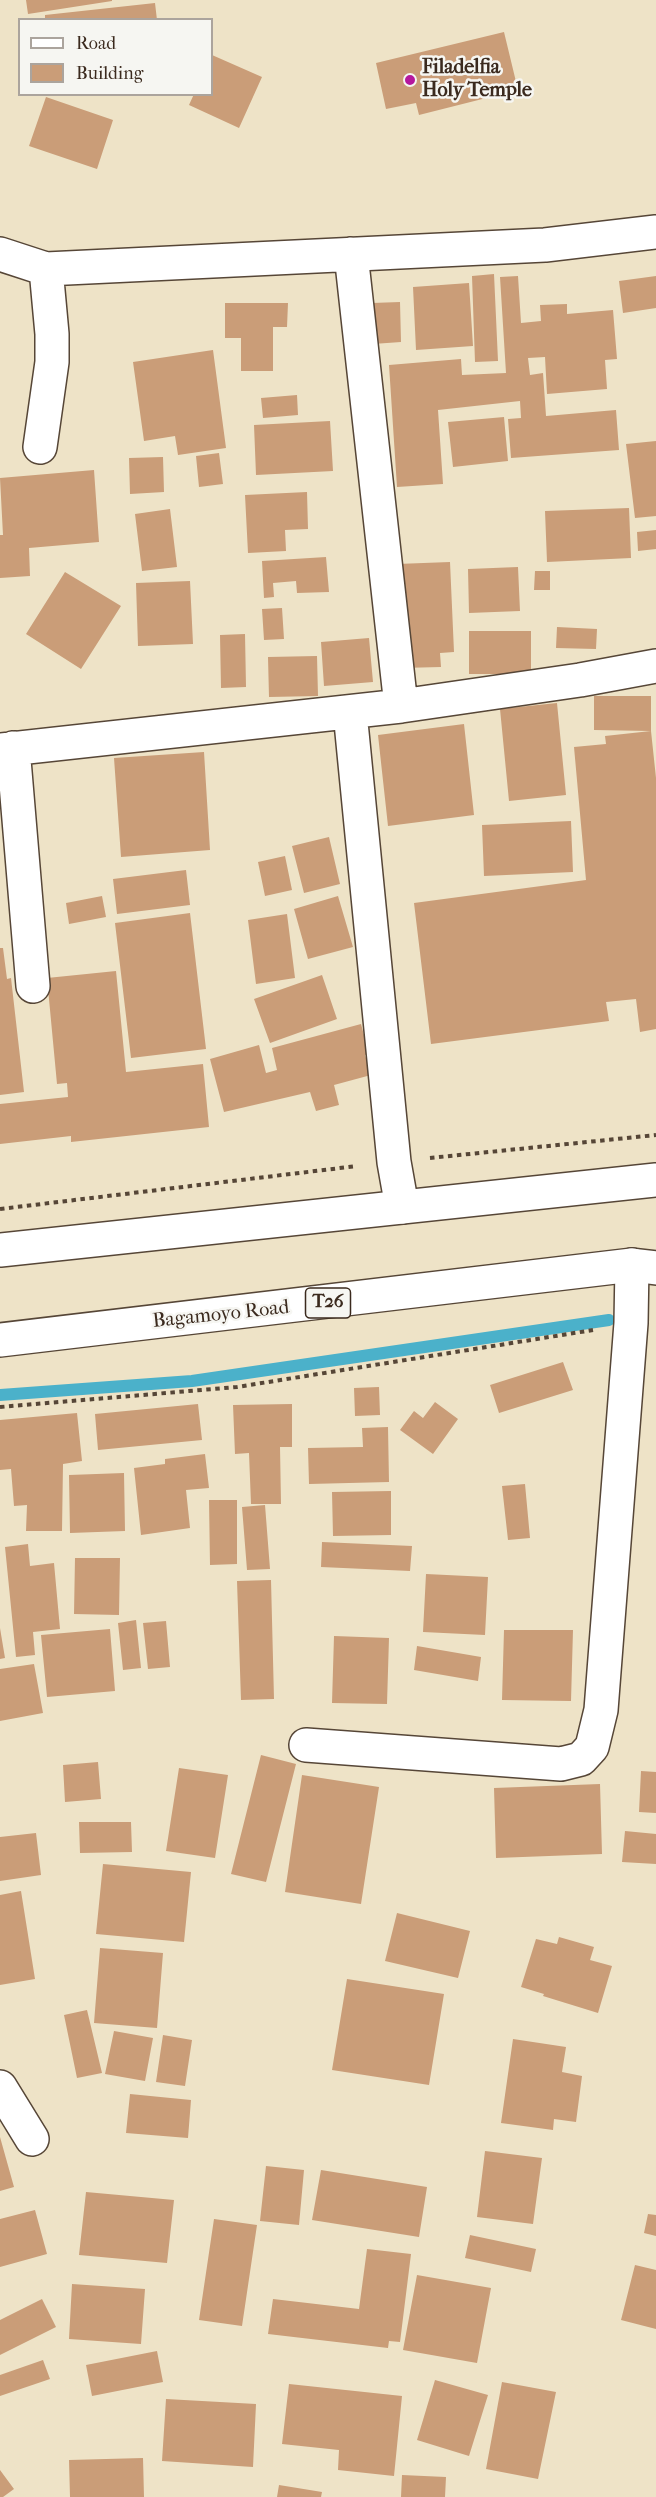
<!DOCTYPE html>
<style>
body{margin:0}
#map{position:relative;width:656px;height:2497px;overflow:hidden;background:#eee3c7;font-family:"IM FELL French Canon",serif}
canvas{display:block}
.legend{position:absolute;left:18px;top:18px;width:195px;height:78px;box-sizing:border-box;background:#f6f6f2;border:2px solid #aba49d;margin:0;padding:8px 10px;list-style:none;font-size:18px;color:#3b2a1e}
.legend li{display:flex;align-items:center;gap:12px;height:30px}
.legend b{width:30px;border:2px solid #aba49d}
</style>
<div id="map">
<canvas width="656" height="2497"></canvas>
<ul class="legend">
<li><b style="height:8px;background:#fff"></b>Road</li>
<li><b style="height:16px;background:#ca9d78"></b>Building</li>
</ul>
</div>
<script>
const ctx = document.querySelector('canvas').getContext('2d');
ctx.lineJoin = 'round';
const shape = rows => new Path2D(rows.map(r => 'M' + r).join(''));
function stroke(path, color, width, dash) { ctx.strokeStyle = color; ctx.lineWidth = width; ctx.lineCap = dash ? 'butt' : 'round'; ctx.setLineDash(dash || []); ctx.stroke(path); }
function fillPath(path, color) { ctx.fillStyle = color; ctx.fill(path, 'evenodd'); }
function drawText(font, color, halo, rows, align = 'center') {
  ctx.font = font + ' "IM FELL French Canon",serif'; ctx.lineWidth = 5; ctx.setLineDash([]); ctx.textBaseline = 'middle'; ctx.strokeStyle = halo; ctx.fillStyle = color; for (const [text, x, y, turn = 0] of rows) {
    ctx.save(); ctx.translate(x, y); ctx.rotate((+turn || 0) * Math.PI / 180); ctx.textAlign = isNaN(turn) ? turn : align; if (halo) ctx.strokeText(text, 0, 0); ctx.fillText(text, 0, 0); ctx.restore();
  }
}
stroke(shape([
 [0,1395,192,1381,609,1320]
]), '#4bb1ca', 12);
fillPath(shape([
 [26,0,112,0,112,1,28,14],
 [155,3,157,20,45,20,45,15],
 [504,32,518,90,419,115,416,103,386,109,376,63],
 [212,55,262,77,239,128,189,105,194,94,212,94],
 [46,97,113,120,97,169,29,146],
 [494,274,498,361,475,362,472,276],
 [518,276,521,323,541,321,540,305,567,304,567,314,613,310,617,359,605,360,607,389,547,394,545,357,528,358,530,375,543,373,546,416,616,410,619,450,511,458,508,419,521,418,520,401,438,410,443,484,397,487,389,365,461,359,462,375,506,373,500,277],
 [656,276,656,308,623,313,619,281],
 [469,283,473,346,416,350,413,287],
 [400,302,401,342,373,344,372,303],
 [225,303,288,303,287,327,273,327,273,371,241,371,241,338,225,338],
 [213,350,226,448,178,455,175,436,144,441,133,362],
 [297,395,298,415,263,418,261,398],
 [504,417,508,461,453,467,448,422],
 [330,421,333,471,256,475,254,425],
 [656,441,656,516,635,518,626,444],
 [219,453,223,484,199,487,196,456],
 [163,457,164,492,130,494,129,458],
 [94,470,99,542,29,548,30,576,0,578,0,535,3,535,0,478],
 [307,492,308,529,285,530,286,551,248,553,245,495],
 [629,508,631,558,547,562,545,511],
 [170,509,177,567,142,571,135,514],
 [656,530,656,549,638,551,637,532],
 [326,557,329,592,297,593,296,581,273,583,274,597,264,598,262,561],
 [450,562,454,652,440,653,441,667,401,668,397,564],
 [518,567,520,611,469,613,468,569],
 [535,571,550,571,550,590,534,590],
 [65,572,121,606,81,669,26,634],
 [190,581,193,644,138,646,136,583],
 [282,608,284,639,264,640,262,609],
 [557,627,597,629,596,649,556,648],
 [469,631,531,631,531,674,469,674],
 [245,634,246,687,221,688,220,635],
 [369,638,373,682,324,686,321,642],
 [317,656,318,696,269,697,268,657],
 [594,696,651,696,651,731,594,730],
 [557,703,566,795,509,801,500,709],
 [464,724,474,815,388,826,378,735],
 [651,731,656,778,656,1029,640,1032,636,999,606,1002,609,1021,431,1044,414,903,586,880,574,747,606,744,605,736],
 [204,752,210,850,121,857,114,758],
 [571,821,573,872,484,876,482,825],
 [329,837,340,884,304,893,292,846],
 [285,856,292,890,265,896,258,862],
 [186,870,190,905,117,914,113,879],
 [102,896,106,917,69,924,66,903],
 [338,896,353,947,308,959,294,909],
 [190,913,206,1049,131,1058,115,923],
 [287,914,295,978,256,984,248,920],
 [0,948,3,948,7,979,11,978,24,1092,0,1095],
 [116,971,126,1072,203,1064,209,1127,71,1142,71,1136,0,1144,0,1104,68,1097,67,1083,57,1084,47,978],
 [322,975,337,1019,270,1043,254,999],
 [361,1024,369,1054,365,1055,371,1075,334,1085,339,1105,316,1111,310,1092,224,1112,210,1059,259,1045,266,1073,277,1070,272,1048],
 [563,1362,573,1390,499,1413,490,1385],
 [379,1387,380,1415,355,1416,354,1388],
 [435,1402,458,1419,433,1454,400,1430,414,1411,423,1418],
 [198,1404,202,1440,98,1450,95,1414],
 [292,1404,292,1447,280,1447,281,1504,251,1504,249,1453,235,1454,233,1405],
 [77,1413,82,1461,63,1464,62,1531,26,1531,27,1505,14,1506,11,1469,0,1470,0,1420],
 [388,1427,389,1482,309,1484,308,1448,363,1447,362,1428],
 [205,1454,209,1488,186,1490,190,1528,141,1535,134,1468,165,1464,165,1459],
 [124,1473,125,1531,70,1533,69,1475],
 [525,1484,530,1538,508,1540,502,1486],
 [391,1491,391,1535,333,1536,332,1492],
 [209,1500,237,1500,237,1564,210,1565],
 [265,1505,270,1569,247,1570,242,1507],
 [322,1542,412,1546,410,1571,321,1567],
 [28,1544,30,1566,54,1563,60,1629,33,1632,35,1655,16,1657,5,1547],
 [75,1558,120,1558,119,1615,74,1614],
 [426,1574,488,1577,485,1635,423,1632],
 [271,1580,274,1699,241,1700,237,1581],
 [136,1620,141,1668,123,1670,118,1623],
 [166,1621,170,1667,148,1669,143,1623],
 [0,1628,5,1658,0,1659],
 [110,1629,115,1691,47,1697,41,1635],
 [504,1630,573,1630,571,1701,502,1700],
 [334,1636,389,1638,387,1704,332,1703],
 [417,1646,481,1657,478,1681,414,1670],
 [34,1664,43,1713,0,1721,0,1669],
 [261,1755,296,1764,266,1882,231,1874],
 [98,1762,101,1799,65,1802,63,1765],
 [179,1768,228,1775,215,1858,166,1851],
 [641,1771,656,1772,656,1813,639,1812],
 [302,1775,379,1787,361,1904,285,1892],
 [600,1784,602,1854,496,1858,494,1788],
 [79,1822,131,1822,132,1852,80,1853],
 [625,1831,656,1834,656,1864,622,1862],
 [36,1833,41,1875,0,1881,0,1837],
 [103,1864,191,1872,184,1942,96,1934],
 [21,1891,35,1979,0,1985,0,1895],
 [397,1913,470,1931,458,1978,385,1961],
 [559,1937,594,1947,590,1960,612,1966,598,2013,543,1996,544,1994,521,1987,536,1939,557,1944],
 [100,1948,163,1953,157,2028,94,2023],
 [347,1979,444,1994,429,2085,332,2070],
 [87,2010,102,2073,77,2078,64,2015],
 [114,2031,153,2038,145,2081,105,2074],
 [163,2035,192,2040,185,2086,156,2082],
 [513,2039,566,2047,562,2072,582,2076,576,2122,554,2119,553,2130,501,2123],
 [130,2094,191,2100,188,2138,126,2133],
 [0,2137,14,2187,0,2191],
 [485,2151,542,2158,533,2224,477,2217],
 [266,2166,304,2170,299,2225,260,2221],
 [321,2170,427,2187,419,2237,312,2220],
 [86,2192,174,2200,167,2263,79,2255],
 [35,2210,47,2254,0,2267,0,2219],
 [648,2214,656,2215,656,2236,644,2233],
 [214,2219,257,2225,242,2326,199,2320],
 [470,2235,536,2249,531,2272,465,2258],
 [367,2249,411,2254,400,2342,389,2341,388,2348,268,2334,273,2299,359,2309],
 [635,2265,656,2270,656,2329,621,2320],
 [417,2275,491,2288,477,2363,403,2350],
 [72,2284,145,2289,141,2344,69,2339],
 [42,2299,56,2327,0,2355,0,2320],
 [157,2351,163,2382,92,2396,86,2365],
 [43,2360,50,2379,0,2396,0,2375],
 [435,2380,488,2395,469,2456,417,2440],
 [502,2382,556,2392,538,2479,486,2469],
 [289,2384,402,2396,394,2476,338,2470,339,2450,282,2444],
 [166,2399,256,2404,253,2467,162,2461],
 [143,2458,144,2497,70,2497,69,2460],
 [0,2470,14,2489,3,2497,0,2497],
 [402,2475,446,2477,445,2497,401,2497],
 [279,2485,322,2492,321,2497,277,2497]
]), '#ca9d78');
const minor = shape([
 [0,254,46,269,545,245,656,232],
 [351,254,401,706],
 [40,447,52,362,52,334,46,269],
 [350,712,394,1162,402,1207],
 [13,748,33,986],
 [0,750,401,706,580,680,656,666],
 [306,1745,561,1764,581,1759,592,1747,601,1710,631,1323,632,1265],
 [0,2087,32,2139]
]);
const highway = shape([
 [0,1250,656,1180],
 [0,1340,632,1265,656,1268]
]);
stroke(minor, '#564637', 36);
stroke(highway, '#564637', 36);
stroke(shape([
 [430,1158,656,1135],
 [0,1209,357,1166],
 [0,1407,237,1387,593,1330]
]), '#564637', 4, [4.5, 4.5]);
stroke(minor, '#fff', 33);
stroke(highway, '#fff', 33);
for (const [x, y, r, color] of [
 [410,80,6,"#b5179e"]
]) { const dot = new Path2D(); dot.arc(x, y, r, 0, 2 * Math.PI); ctx.fillStyle = color; ctx.fill(dot); stroke(dot, '#f6f6f2', 2); }
for (const [x, y, w] of [
 [328,1303,45]
]) { const box = new Path2D(); box.roundRect(x - w / 2, y - 15, w, 30, 4.5); ctx.fillStyle = '#f6f6f2'; ctx.fill(box); stroke(box, '#3b2a1e', 1.5); }
drawText('bold 18px', '#3b2a1e', null, [
 ["T26",328,1303]
]);
drawText('bold 20px', '#3b2a1e', '#f6f6f2', [
 ["Filadelfia",422,68],
 ["Holy Temple",422,91]
], 'left');
drawText('20px', '#3b2a1e', '#f6f6f2', [
 ["Bagamoyo Road",221,1315,-6]
]);
</script>
